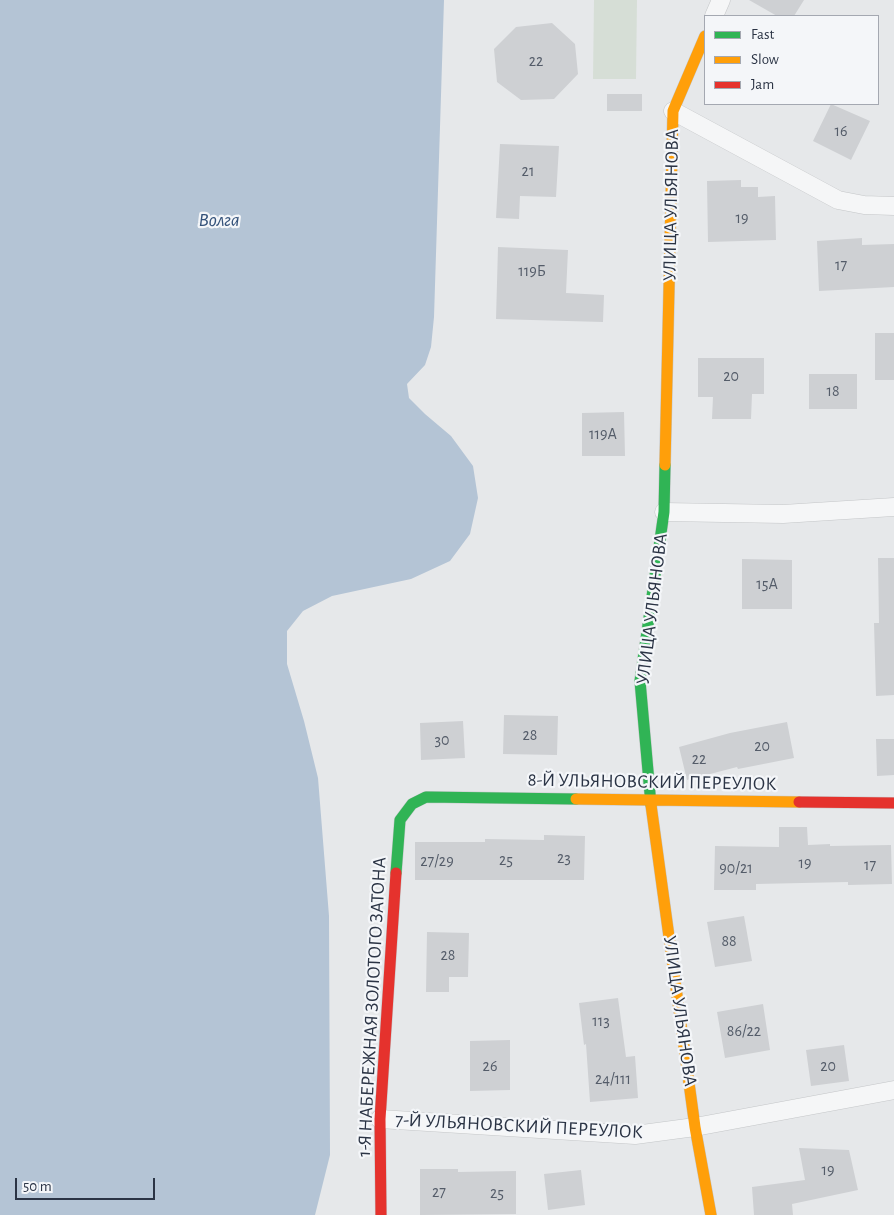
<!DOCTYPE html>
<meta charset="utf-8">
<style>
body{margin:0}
#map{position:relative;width:894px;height:1215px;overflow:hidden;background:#e6e8ea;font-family:"Alegreya Sans",sans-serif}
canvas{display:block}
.legend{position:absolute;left:704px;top:15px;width:175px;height:90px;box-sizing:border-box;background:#f4f6f9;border:1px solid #a4a8b1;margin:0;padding:6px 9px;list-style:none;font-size:15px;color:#2b3445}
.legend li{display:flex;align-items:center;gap:10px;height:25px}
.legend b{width:25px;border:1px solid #a4a8b1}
.scale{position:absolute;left:15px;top:1178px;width:140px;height:22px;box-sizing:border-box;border:2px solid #2b3445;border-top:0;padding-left:6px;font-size:15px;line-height:18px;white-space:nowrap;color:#2b3445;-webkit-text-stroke:4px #f4f6f9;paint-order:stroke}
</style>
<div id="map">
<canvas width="894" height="1215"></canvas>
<ul class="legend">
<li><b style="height:6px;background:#30b455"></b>Fast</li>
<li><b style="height:6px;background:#ff9f0a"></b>Slow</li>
<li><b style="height:6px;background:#e5322d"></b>Jam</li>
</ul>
<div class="scale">50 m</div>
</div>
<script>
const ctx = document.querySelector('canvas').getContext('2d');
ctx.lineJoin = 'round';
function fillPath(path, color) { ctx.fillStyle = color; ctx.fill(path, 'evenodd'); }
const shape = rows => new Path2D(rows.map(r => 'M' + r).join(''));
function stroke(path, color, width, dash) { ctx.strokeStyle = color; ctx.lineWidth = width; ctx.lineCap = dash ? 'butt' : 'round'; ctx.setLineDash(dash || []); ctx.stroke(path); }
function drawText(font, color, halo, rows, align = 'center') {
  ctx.font = font + ' "Alegreya Sans",sans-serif'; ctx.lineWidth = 4.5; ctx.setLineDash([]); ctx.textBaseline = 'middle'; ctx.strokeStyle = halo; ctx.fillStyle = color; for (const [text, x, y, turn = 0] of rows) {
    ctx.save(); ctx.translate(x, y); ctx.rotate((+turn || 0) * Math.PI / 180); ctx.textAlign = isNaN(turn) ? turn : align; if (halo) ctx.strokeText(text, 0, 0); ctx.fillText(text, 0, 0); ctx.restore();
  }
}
fillPath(shape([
 [594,0,637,0,636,79,593,79]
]), '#d6ded6');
fillPath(shape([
 [0,0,444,0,434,317,431,347,425,365,407,384,409,398,425,414,451,436,473,466,478,498,470,534,450,561,411,579,332,596,303,611,287,631,287,664,304,721,318,778,329,916,330,1155,315,1215,0,1215]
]), '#b4c4d5');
fillPath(shape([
 [749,0,804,0,794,16,777,16],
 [552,23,575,44,578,74,554,99,521,100,497,82,494,49,516,27],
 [607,94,642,94,642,111,607,111],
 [831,104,870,121,851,160,813,141],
 [500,144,559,146,556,197,520,196,519,219,496,218],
 [741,180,741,187,758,187,758,197,775,196,776,240,708,242,707,181],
 [862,238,862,245,894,244,894,287,819,291,817,241],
 [498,247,568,250,566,293,604,295,603,322,496,319],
 [875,333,894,333,894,380,875,380],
 [698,358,764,358,764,394,752,394,751,419,712,419,713,397,698,397],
 [809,374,857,374,857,409,809,409],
 [624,412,625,456,582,456,582,413],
 [878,558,894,558,894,695,876,696,874,623,879,623],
 [742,559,792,560,792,609,742,609],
 [504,715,558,716,557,755,503,754],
 [463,721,465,758,421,760,420,723],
 [787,722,794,758,738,769,737,767,687,780,679,747,730,733],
 [876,739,894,739,894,775,877,776],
 [779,827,807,827,808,845,830,844,830,846,891,845,892,884,848,885,848,882,756,884,756,890,714,890,715,846,779,847],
 [544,835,585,836,584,880,415,880,415,842,485,842,485,839,544,840],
 [744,916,752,961,715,967,707,922],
 [427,932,469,933,468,977,449,977,449,992,426,992],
 [618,998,626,1057,635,1056,638,1098,590,1102,586,1044,584,1045,579,1003],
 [763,1004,770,1050,725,1058,717,1012],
 [510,1040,510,1090,470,1091,470,1041],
 [844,1045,849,1081,811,1086,806,1050],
 [799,1148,849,1150,858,1190,792,1204,793,1215,754,1215,752,1187,805,1180],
 [420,1169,458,1169,458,1172,516,1171,516,1214,420,1215],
 [581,1170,585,1205,548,1210,544,1174]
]), '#ced0d3');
const street = shape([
 [714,16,721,0],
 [673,111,838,200,864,205,894,206],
 [664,512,783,514,894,507],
 [380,1119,635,1135,695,1127,894,1090]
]);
const fast = shape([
 [651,805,640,681,664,512,665,465],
 [396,873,400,820,412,804,426,797,576,799]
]);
const slow = shape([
 [665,465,673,111,705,36],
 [576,799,799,802],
 [651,805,695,1127,711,1215]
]);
const jam = shape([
 [799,802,894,803],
 [381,1215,380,1119,396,873]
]);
stroke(street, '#c4c6c8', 19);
stroke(fast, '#c4c6c8', 12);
stroke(slow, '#c4c6c8', 12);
stroke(jam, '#c4c6c8', 12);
stroke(street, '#f5f6f7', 18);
stroke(fast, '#30b455', 11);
stroke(slow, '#ff9f0a', 11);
stroke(jam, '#e5322d', 11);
drawText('16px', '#545c69', null, [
 ["22",536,61],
 ["16",841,131],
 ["21",528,171],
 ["19",742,218],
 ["17",841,265],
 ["119Б",532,271],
 ["20",731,376],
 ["18",833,391],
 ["119А",603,434],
 ["15А",767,584],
 ["28",530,735],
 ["30",442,740],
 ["20",762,746],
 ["22",699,759],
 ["23",564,858],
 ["25",506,860],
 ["27/29",437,861],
 ["19",805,863],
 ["17",870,865],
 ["90/21",736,868],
 ["88",729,941],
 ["28",448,955],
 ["113",601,1021],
 ["86/22",744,1031],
 ["26",490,1066],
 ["20",828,1066],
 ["24/111",613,1079],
 ["19",828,1170],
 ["27",439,1192],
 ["25",497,1193]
]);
drawText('19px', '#2b3445', '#f4f6f9', [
 ["УЛИЦА УЛЬЯНОВА",671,205,-89],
 ["УЛИЦА УЛЬЯНОВА",652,609,-83],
 ["8-Й УЛЬЯНОВСКИЙ ПЕРЕУЛОК",652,782,1],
 ["1-Я НАБЕРЕЖНАЯ ЗОЛОТОГО ЗАТОНА",372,1007,-87],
 ["УЛИЦА УЛЬЯНОВА",680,1011,82],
 ["7-Й УЛЬЯНОВСКИЙ ПЕРЕУЛОК",519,1126,3]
]);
drawText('italic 20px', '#34527a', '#f4f6f9', [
 ["Волга",219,220]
]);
</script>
